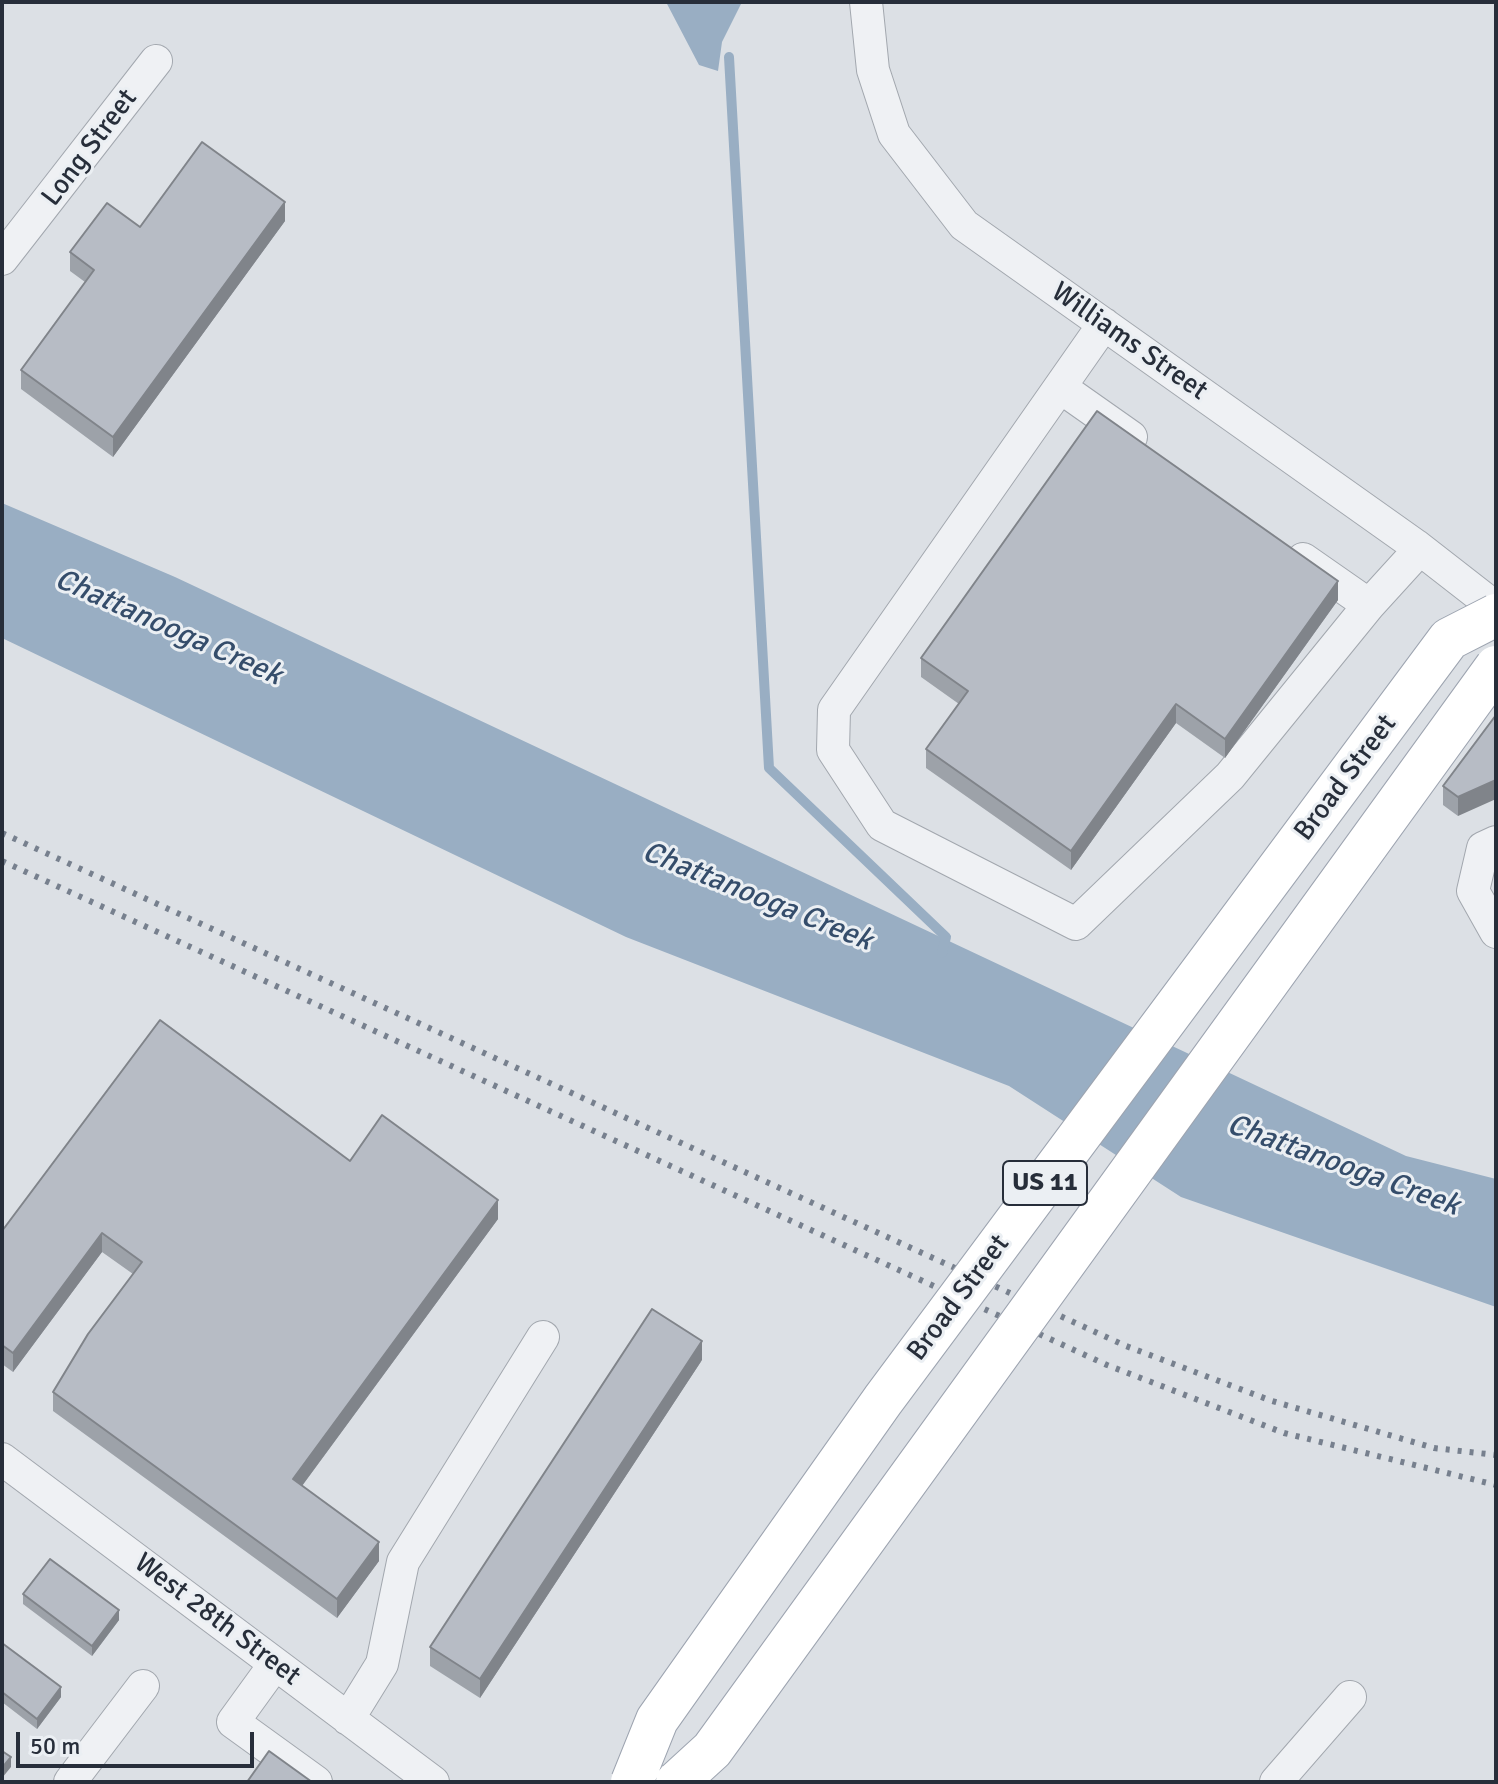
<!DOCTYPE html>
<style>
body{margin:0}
#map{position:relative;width:1498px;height:1784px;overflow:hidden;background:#dce0e5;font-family:Signika,sans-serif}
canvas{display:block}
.frame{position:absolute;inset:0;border:4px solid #272e3a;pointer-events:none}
.scale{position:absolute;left:16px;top:1732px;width:238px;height:36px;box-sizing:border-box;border:4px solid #272e3a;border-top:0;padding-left:10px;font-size:24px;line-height:28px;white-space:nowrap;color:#272e3a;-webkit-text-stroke:6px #ebeff3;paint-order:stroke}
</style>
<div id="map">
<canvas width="1498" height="1784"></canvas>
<div class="frame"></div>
<div class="scale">50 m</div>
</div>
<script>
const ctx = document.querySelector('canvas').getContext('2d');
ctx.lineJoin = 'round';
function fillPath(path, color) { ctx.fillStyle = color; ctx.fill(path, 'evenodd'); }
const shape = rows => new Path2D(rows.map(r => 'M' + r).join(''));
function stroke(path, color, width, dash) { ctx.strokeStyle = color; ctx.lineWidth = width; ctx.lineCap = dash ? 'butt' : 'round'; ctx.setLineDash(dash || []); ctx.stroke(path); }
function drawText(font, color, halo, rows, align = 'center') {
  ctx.font = font + ' Signika,sans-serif'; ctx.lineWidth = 6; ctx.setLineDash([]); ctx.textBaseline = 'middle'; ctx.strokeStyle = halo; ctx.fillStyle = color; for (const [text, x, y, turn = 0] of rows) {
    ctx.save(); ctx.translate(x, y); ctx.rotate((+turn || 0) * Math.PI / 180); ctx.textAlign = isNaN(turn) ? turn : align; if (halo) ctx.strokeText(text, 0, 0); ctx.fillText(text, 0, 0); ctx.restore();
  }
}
fillPath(shape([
 [666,2,742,2,722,42,718,71,699,65],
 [2,503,175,577,1406,1156,1496,1179,1496,1307,1181,1197,1009,1086,626,937,2,638]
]), '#99aec3');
stroke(shape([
 [729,57,769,768,946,937,942,953]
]), '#99aec3', 10);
const minor = shape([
 [866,2,873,70,894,134,964,225,1415,545,1496,608],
 [2,259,156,61],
 [1104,324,834,710,833,750,882,825,1076,924,1230,776,1369,605,1420,549],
 [1060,387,1131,437],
 [1303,559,1369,605],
 [1496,842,1483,848,1473,891,1496,932],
 [2,1459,433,1782],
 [275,1664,233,1722,316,1782],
 [348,1719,382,1664,403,1562,543,1337],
 [70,1782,143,1686],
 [1276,1782,1350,1697]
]);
stroke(minor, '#a2a7ae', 34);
stroke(minor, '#eff1f4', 32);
stroke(shape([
 [2,833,1126,1346,1272,1401,1434,1448,1496,1455],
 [2,861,1107,1365,1284,1433,1496,1485]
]), '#77808e', 6, [4, 8]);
const majorBridge = shape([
 [632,1782,657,1720,883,1400,1449,639,1496,615],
 [677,1782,712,1750,1496,667]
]);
stroke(majorBridge, '#9da4b0', 44, []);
stroke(majorBridge, '#fff', 42);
fillPath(shape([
 [285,221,113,457,21,389,21,370,85,282,70,271,70,252,140,227],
 [1338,600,1225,758,1176,723,1071,870,926,768,926,749,959,704,921,677,921,658],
 [1496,715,1458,816,1443,805,1443,786],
 [350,1161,498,1219,302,1486,379,1561,337,1618,53,1411,53,1392,133,1274,102,1252,13,1372,2,1364,2,1231],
 [702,1360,480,1698,430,1666,430,1647],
 [23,1594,119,1620,92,1656,23,1604],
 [2,1643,61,1697,37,1729,2,1702]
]), '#9da2a9');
fillPath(shape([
 [285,202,285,221,113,457,113,437],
 [1338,581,1338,600,1225,758,1225,739],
 [1176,704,1176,723,1071,870,1071,851],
 [1496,780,1496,799,1458,816,1458,797],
 [498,1200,498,1219,293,1498,293,1479],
 [102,1233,102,1252,13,1372,13,1353],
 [702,1341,702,1360,480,1698,480,1679],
 [379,1542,379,1561,337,1618,337,1599],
 [119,1610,119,1620,92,1656,92,1646],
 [61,1687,61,1697,37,1729,37,1719],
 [11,1757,11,1767,2,1778,2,1768]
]), '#80848a');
const building = shape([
 [202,142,285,202,113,437,21,370,94,270,70,252,107,203,140,227,202,142],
 [1097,411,1338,581,1225,739,1176,704,1071,851,926,749,968,691,921,658,1097,411],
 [1496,715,1496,780,1458,797,1443,786,1496,715],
 [160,1020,350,1161,382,1115,498,1200,293,1479,379,1542,337,1599,53,1392,88,1334,142,1262,102,1233,13,1353,2,1345,2,1231,160,1020],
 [652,1309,702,1341,480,1679,430,1647,652,1309],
 [50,1559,119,1610,92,1646,23,1594,50,1559],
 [2,1643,61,1687,37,1719,2,1692,2,1643],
 [2,1751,11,1757,2,1768,2,1751],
 [269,1751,312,1782,247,1782,269,1751]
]);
fillPath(building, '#b7bcc5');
stroke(building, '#80848a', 2);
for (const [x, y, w] of [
 [1045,1183,84]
]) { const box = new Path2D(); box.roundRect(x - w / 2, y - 22, w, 44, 6); ctx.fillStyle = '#ebeff3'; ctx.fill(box); stroke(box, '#272e3a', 2); }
drawText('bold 26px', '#272e3a', null, [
 ["US 11",1045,1183]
]);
drawText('28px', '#272e3a', '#ebeff3', [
 ["Long Street",90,148,-53],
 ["Williams Street",1129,342,35],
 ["Broad Street",1346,778,-53],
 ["Broad Street",959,1298,-53],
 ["West 28th Street",217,1620,37]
]);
drawText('italic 30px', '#354d6b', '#ebeff3', [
 ["Chattanooga Creek",168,628,24],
 ["Chattanooga Creek",757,897,22],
 ["Chattanooga Creek",1343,1166,20]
]);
</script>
